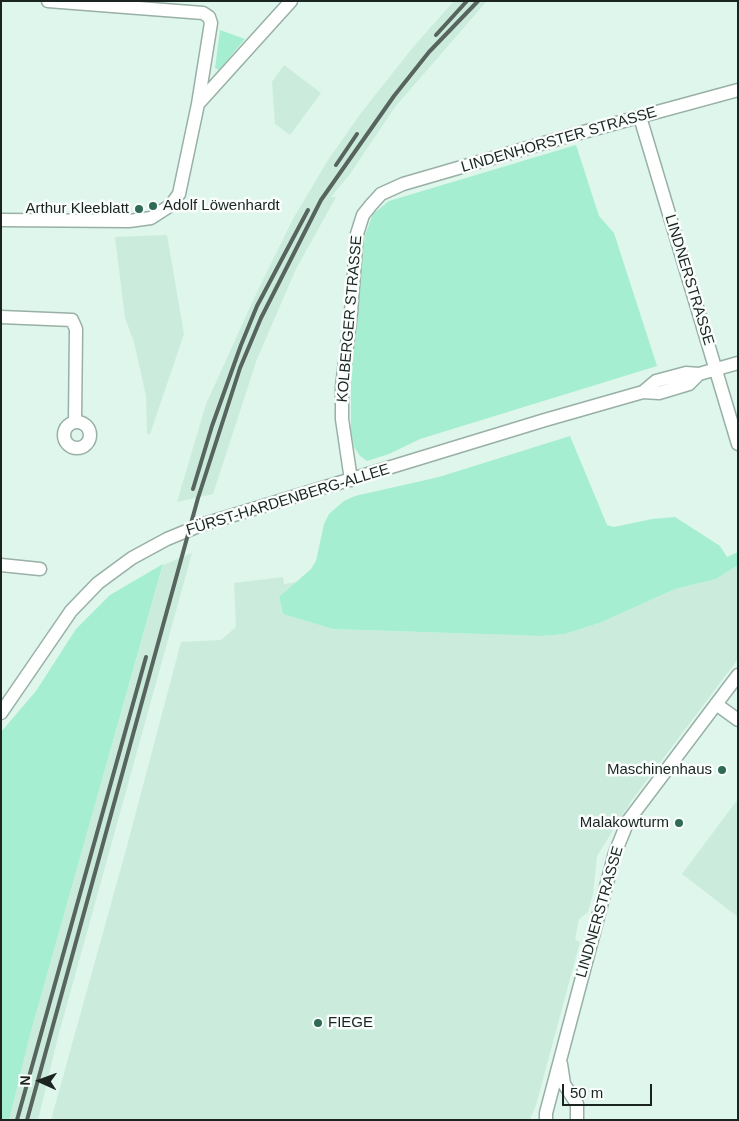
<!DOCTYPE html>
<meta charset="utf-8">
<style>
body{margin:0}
#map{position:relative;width:739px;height:1121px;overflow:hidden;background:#def6eb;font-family:Arial,sans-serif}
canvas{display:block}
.frame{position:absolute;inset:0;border:2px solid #1b2421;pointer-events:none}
.north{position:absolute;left:15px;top:1056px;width:50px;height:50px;-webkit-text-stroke:4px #f9fefc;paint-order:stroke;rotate:272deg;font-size:14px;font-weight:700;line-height:20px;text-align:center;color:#1b2421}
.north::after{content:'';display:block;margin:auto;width:18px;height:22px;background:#1b2421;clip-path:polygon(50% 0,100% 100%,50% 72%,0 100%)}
.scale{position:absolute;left:562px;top:1084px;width:90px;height:22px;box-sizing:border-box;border:2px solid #1b2421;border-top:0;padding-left:6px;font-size:15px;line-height:18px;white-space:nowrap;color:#1b2421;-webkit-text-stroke:4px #f9fefc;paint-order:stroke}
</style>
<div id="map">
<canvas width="739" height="1121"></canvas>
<div class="frame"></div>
<div class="north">N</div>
<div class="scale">50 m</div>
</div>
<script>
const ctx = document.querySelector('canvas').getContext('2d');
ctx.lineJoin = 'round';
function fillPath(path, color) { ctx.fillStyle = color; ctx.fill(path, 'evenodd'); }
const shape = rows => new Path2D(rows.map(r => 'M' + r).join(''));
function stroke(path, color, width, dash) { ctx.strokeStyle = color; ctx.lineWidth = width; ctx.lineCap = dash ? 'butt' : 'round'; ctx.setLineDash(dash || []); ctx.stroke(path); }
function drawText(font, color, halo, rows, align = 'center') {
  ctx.font = font + ' Arial,sans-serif'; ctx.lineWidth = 5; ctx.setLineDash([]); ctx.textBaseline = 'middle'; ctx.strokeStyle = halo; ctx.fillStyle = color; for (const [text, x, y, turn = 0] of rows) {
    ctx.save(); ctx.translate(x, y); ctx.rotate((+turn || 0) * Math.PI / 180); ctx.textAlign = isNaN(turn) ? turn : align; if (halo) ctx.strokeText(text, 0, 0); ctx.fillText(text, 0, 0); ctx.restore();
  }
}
fillPath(shape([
 [454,1,487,1,395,107,350,174,331,197,336,197,296,269,257,359,213,494,177,502,206,404,256,294,293,219,328,160,361,113,414,46],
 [284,65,321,93,290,135,275,124,272,82],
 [167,235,184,334,150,434,147,434,146,396,134,342,125,318,115,237],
 [192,553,58,1037,38,1120,9,1120,30,1035,163,565],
 [738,565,738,659,632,800,597,856,593,894,588,912,579,919,575,940,580,942,536,1105,530,1120,51,1120,127,846,181,642,221,640,236,627,234,583,283,577,284,584,297,582,279,597,283,614,333,629,541,636,565,634,602,622,675,589,716,579],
 [738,799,738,917,682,874]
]), '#cbecdd');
fillPath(shape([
 [220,30,245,39,219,70,215,68],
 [576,145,599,216,614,233,657,366,420,439,389,454,367,461,360,456,354,447,351,431,351,368,365,235,373,214,389,201],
 [570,436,607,525,614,527,652,519,675,517,720,546,727,557,738,552,738,565,716,579,675,589,602,622,565,634,541,636,333,629,283,614,279,597,311,569,316,561,324,524,329,514,344,501,355,496,439,477],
 [163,564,30,1035,9,1120,1,1120,1,732,36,691,76,629,110,595]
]), '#a6eed1');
const minor = shape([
 [48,1,203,13,209,17,211,23,198,104],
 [640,117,738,444],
 [1,220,129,221,151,218,171,205,179,194,198,104,291,1],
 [1,317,72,320,76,329,75,422],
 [643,392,656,381,686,373,699,374,738,363],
 '64 435a13 13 0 1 1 26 0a13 13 0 1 1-26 0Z',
 [351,480,342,419,342,387,351,312,357,234,363,215,371,205,381,194,403,184,565,137,738,90],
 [1,565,40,569],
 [716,704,738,720],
 [1,713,71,611,98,583,132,558,167,539,201,525,545,420,643,392,659,393,689,384,699,374],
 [561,1064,564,1084,577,1104,577,1120],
 [546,1120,546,1113,615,853,628,821,738,675]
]);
stroke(minor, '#98b0a5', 15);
stroke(minor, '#fff', 12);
stroke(shape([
 [436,35,467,1],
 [336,165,357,134],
 [193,489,212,426,241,345,257,306,308,210],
 [17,1120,146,657],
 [27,1120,198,498,240,368,261,318,321,200,394,96,429,52,478,1]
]), '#57645f', 4);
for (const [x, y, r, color] of [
 [153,206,5,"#2e6a54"],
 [139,209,5,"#2e6a54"],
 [722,770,5,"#2e6a54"],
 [679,823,5,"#2e6a54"],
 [318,1023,5,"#2e6a54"]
]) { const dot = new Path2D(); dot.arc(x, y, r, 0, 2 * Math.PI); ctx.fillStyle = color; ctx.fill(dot); stroke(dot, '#f9fefc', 2); }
drawText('15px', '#1b2421', '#f9fefc', [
 ["LINDENHORSTER STRASSE",559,140,-16],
 ["LINDNERSTRASSE",689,280,73],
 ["KOLBERGER STRASSE",350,319,-85],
 ["FÜRST-HARDENBERG-ALLEE",288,500,-17],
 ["LINDNERSTRASSE",600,912,-74]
]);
drawText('15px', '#1b2421', '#f9fefc', [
 ["Adolf Löwenhardt",163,206,"left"],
 ["Arthur Kleeblatt",129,209],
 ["Maschinenhaus",712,770],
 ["Malakowturm",669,823],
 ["FIEGE",328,1023,"left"]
], 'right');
</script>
